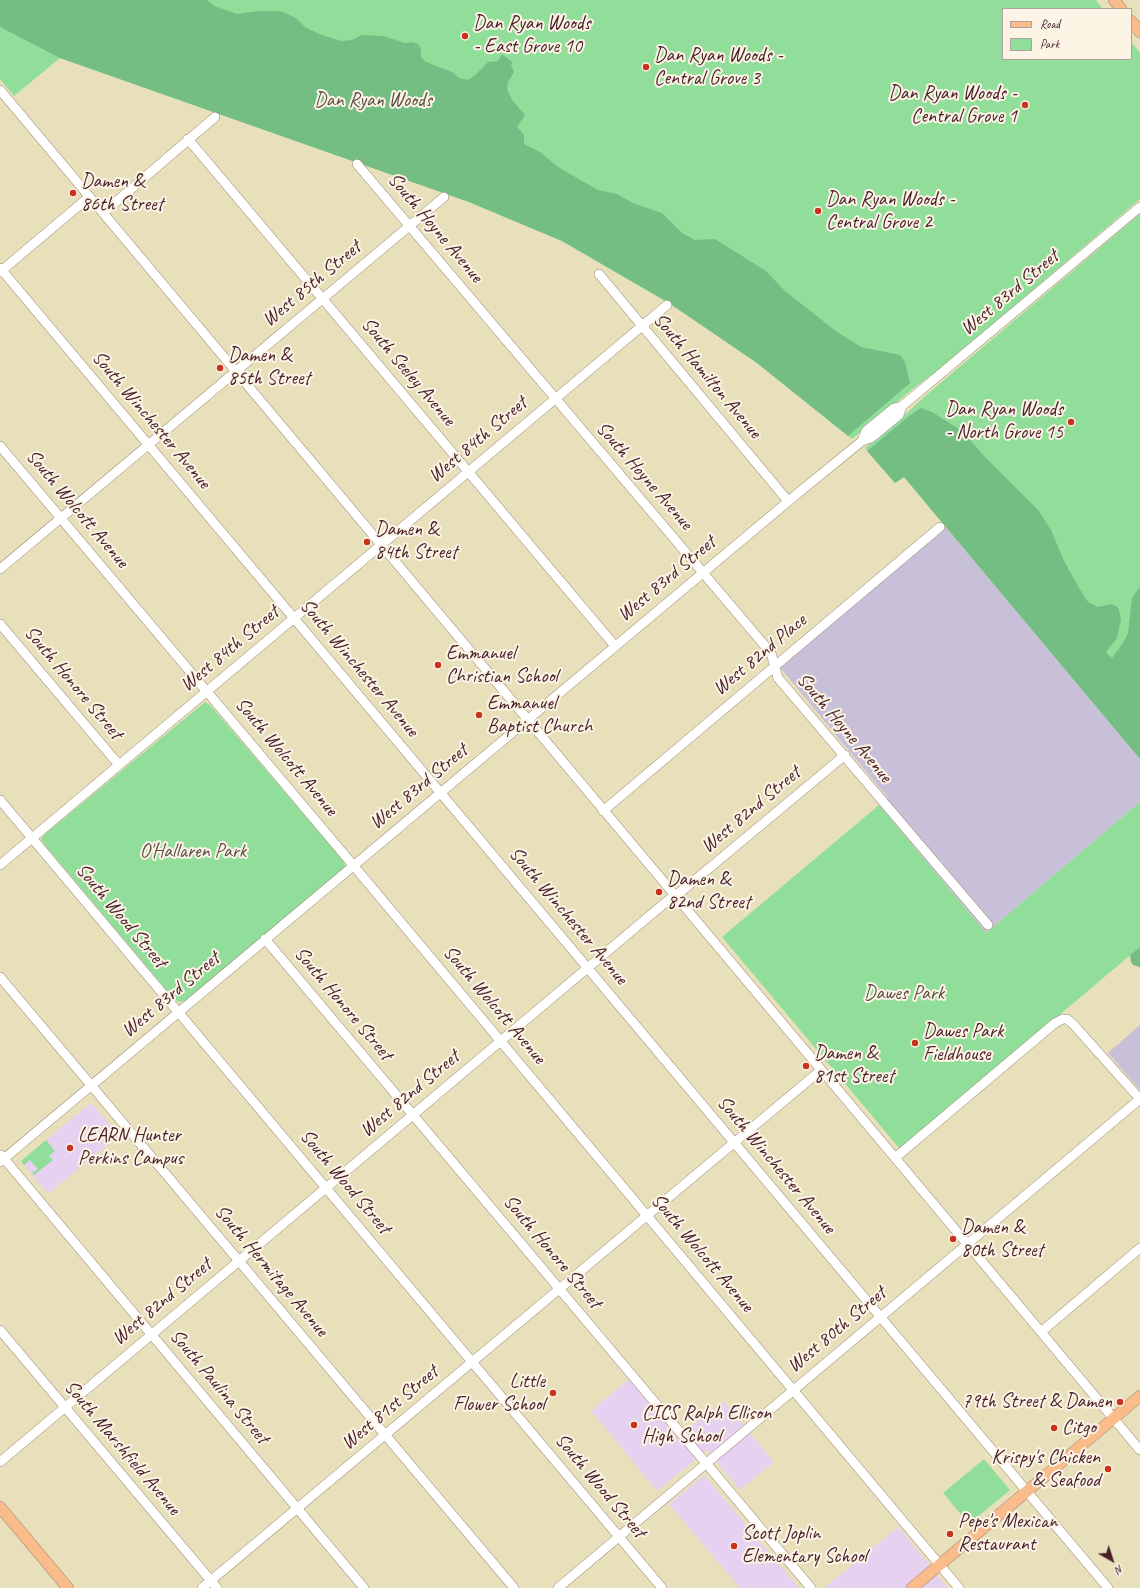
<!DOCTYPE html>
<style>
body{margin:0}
#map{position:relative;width:1140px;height:1588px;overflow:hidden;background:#e7e0ba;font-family:Caveat,sans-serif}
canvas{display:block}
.legend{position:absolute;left:1002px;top:8px;width:130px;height:52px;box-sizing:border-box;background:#fcf5e5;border:1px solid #b59f9b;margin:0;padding:5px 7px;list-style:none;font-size:12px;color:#4a1f2b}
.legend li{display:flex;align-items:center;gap:8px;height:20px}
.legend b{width:20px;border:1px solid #b59f9b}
.north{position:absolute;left:1092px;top:1540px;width:40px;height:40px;-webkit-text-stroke:3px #fcf5e5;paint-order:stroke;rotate:141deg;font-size:11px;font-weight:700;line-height:16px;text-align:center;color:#4a1f2b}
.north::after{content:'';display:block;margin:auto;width:14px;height:18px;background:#4a1f2b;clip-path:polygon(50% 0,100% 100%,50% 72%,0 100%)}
</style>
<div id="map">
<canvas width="1140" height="1588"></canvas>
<ul class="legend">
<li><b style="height:5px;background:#f9bc8a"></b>Road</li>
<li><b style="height:11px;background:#91de9b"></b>Park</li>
</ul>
<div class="north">N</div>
</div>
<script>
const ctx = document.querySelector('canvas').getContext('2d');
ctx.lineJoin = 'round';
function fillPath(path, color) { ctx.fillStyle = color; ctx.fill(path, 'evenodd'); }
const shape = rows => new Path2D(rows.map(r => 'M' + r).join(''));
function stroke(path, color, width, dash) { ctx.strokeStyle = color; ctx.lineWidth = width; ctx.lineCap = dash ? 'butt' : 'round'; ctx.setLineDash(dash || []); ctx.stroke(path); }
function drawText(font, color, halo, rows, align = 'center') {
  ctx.font = font + ' Caveat,sans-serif'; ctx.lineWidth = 4; ctx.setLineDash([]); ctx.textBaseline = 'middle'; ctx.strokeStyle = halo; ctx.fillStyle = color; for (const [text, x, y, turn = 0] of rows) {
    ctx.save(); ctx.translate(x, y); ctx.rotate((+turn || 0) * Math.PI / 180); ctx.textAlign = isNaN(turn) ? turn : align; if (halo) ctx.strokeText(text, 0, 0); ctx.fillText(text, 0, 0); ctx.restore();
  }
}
fillPath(shape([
 [91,1103,119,1135,48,1194,21,1161],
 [629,1379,677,1438,723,1401,774,1462,740,1490,707,1450,657,1491,591,1411],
 [704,1475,799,1588,740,1588,669,1504],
 [898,1527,948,1588,824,1588]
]), '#e6d2f0');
fillPath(shape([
 [944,525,1140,759,1140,802,986,933,879,805,888,798,778,665],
 [1140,1025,1140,1090,1108,1053]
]), '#c8bfd8');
fillPath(shape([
 [0,0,1096,0,1103,9,1003,9,1003,59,1131,59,1131,42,1140,53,1140,199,941,368,915,387,852,439,757,363,669,303,562,241,469,202,60,58,14,96,0,79],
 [1140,214,1140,759,904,477,895,483,865,448,909,411,931,391],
 [205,702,210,705,343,860,345,866,342,871,186,1001,179,1002,174,999,44,844,41,839,45,834],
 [1140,802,1140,947,900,1149,722,937,879,805,986,933],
 [46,1140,55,1151,49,1156,53,1160,34,1175,32,1173,38,1169,30,1160,24,1165,21,1161],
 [984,1459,1010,1490,969,1524,943,1493]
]), '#91de9b');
fillPath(shape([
 [0,0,207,0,214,6,237,14,258,11,280,11,296,18,305,27,319,34,341,41,352,40,362,35,383,36,405,43,412,42,418,44,421,49,421,57,426,62,452,72,459,78,468,80,474,76,488,62,498,61,502,54,513,63,511,65,514,72,508,82,507,89,512,100,525,115,517,127,524,135,524,144,540,152,558,167,598,190,617,194,635,204,662,213,682,233,695,240,715,239,766,271,785,291,837,332,861,347,900,355,905,362,910,383,848,436,757,363,669,303,562,241,469,202,60,58,0,27],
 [921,408,932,412,962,431,986,458,1038,510,1051,530,1064,561,1078,586,1088,602,1098,607,1111,604,1118,607,1121,619,1117,638,1106,652,1112,658,1123,643,1128,633,1132,598,1140,587,1140,759,904,477,895,483,867,451,909,416],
 [1140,947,1140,967,1133,965,1131,962,1130,955]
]), '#74bd83');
const minor = shape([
 [0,90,1140,1450],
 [188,139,615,646],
 [357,164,771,653,778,678,988,925],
 [103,213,215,117],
 [0,268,1108,1588],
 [0,272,89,197],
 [599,274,788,501],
 [862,441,866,431,894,408,902,406,1140,207],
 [0,446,353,865,959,1588],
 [0,569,444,197],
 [0,624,119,765],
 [0,800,662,1588],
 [603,811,940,527],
 [0,865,667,305],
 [265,939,811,1588],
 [0,977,514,1588],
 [1,1155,364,1588],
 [895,1158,1055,1023,1063,1019,1067,1019,1073,1024,1140,1099],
 [0,1162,797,494,862,441,871,438,899,415,902,406],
 [0,1330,217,1588],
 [1041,1332,1140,1248],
 [0,1462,666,902,683,890,845,755],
 [202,1588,821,1070],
 [558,1588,1140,1099]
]);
const major = shape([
 [1114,0,1121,9],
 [1131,21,1140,32],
 [0,1507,68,1588],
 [912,1588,1140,1396]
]);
stroke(minor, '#988072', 10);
stroke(major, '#988072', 12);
stroke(minor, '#fff', 9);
stroke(major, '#f9bc8a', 11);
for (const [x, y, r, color] of [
 [465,36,4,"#c8321e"],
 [646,67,4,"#c8321e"],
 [1025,105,4,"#c8321e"],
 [73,193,4,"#c8321e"],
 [818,211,4,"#c8321e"],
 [220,368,4,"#c8321e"],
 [1071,422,4,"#c8321e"],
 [367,542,4,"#c8321e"],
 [438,665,4,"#c8321e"],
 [479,715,4,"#c8321e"],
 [659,892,4,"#c8321e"],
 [915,1043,4,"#c8321e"],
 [806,1066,4,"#c8321e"],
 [70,1148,4,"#c8321e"],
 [953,1239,4,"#c8321e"],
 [553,1393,4,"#c8321e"],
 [1120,1402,4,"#c8321e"],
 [634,1425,4,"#c8321e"],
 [1054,1428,4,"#c8321e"],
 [1108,1469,4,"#c8321e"],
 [950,1534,4,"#c8321e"],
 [734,1546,4,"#c8321e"]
]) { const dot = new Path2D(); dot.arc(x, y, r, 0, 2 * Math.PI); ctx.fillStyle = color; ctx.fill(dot); stroke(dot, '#fcf5e5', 1.5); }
drawText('20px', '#4a1f2b', '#fcf5e5', [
 ["Dan Ryan Woods",473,24],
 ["- East Grove 10",473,47],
 ["Dan Ryan Woods -",654,56],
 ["Central Grove 3",654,79],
 ["Dan Ryan Woods -",1017,94,"right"],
 ["Central Grove 1",1017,117,"right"],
 ["Damen &",81,182],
 ["86th Street",81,205],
 ["Dan Ryan Woods -",826,200],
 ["Central Grove 2",826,223],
 ["Damen &",228,356],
 ["85th Street",228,379],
 ["Dan Ryan Woods",1063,410,"right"],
 ["- North Grove 15",1063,433,"right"],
 ["Damen &",375,530],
 ["84th Street",375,553],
 ["Emmanuel",446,654],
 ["Christian School",446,677],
 ["Emmanuel",487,704],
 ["Baptist Church",487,727],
 ["Damen &",667,880],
 ["82nd Street",667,903],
 ["Dawes Park",923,1032],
 ["Fieldhouse",923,1055],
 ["Damen &",814,1054],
 ["81st Street",814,1077],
 ["LEARN Hunter",78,1136],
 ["Perkins Campus",78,1159],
 ["Damen &",961,1228],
 ["80th Street",961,1251],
 ["Little",545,1382,"right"],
 ["Flower School",545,1405,"right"],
 ["79th Street & Damen",1112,1402,"right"],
 ["CICS Ralph Ellison",642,1414],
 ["High School",642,1437],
 ["Citgo",1062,1428],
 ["Krispy's Chicken",1100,1458,"right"],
 ["& Seafood",1100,1481,"right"],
 ["Pepe's Mexican",958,1522],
 ["Restaurant",958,1545],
 ["Scott Joplin",742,1534],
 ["Elementary School",742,1557]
], 'left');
drawText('20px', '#5c4f47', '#fcf5e5', [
 ["Dan Ryan Woods",373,101],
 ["O'Hallaren Park",193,852],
 ["Dawes Park",904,994]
]);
drawText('20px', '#4a1f2b', '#fcf5e5', [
 ["South Hoyne Avenue",435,228,50],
 ["West 85th Street",312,284,-40],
 ["West 83rd Street",1010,293,-40],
 ["South Seeley Avenue",408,372,50],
 ["South Hamilton Avenue",707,376,50],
 ["South Winchester Avenue",151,420,50],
 ["West 84th Street",478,440,-40],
 ["South Hoyne Avenue",644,476,49],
 ["South Wolcott Avenue",77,509,50],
 ["West 83rd Street",667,579,-40],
 ["West 84th Street",230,649,-40],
 ["West 82nd Place",760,655,-40],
 ["South Winchester Avenue",359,668,50],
 ["South Honore Street",73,683,50],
 ["South Hoyne Avenue",844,728,50],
 ["South Wolcott Avenue",286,757,50],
 ["West 83rd Street",419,787,-40],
 ["West 82nd Street",751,810,-40],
 ["South Wood Street",121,916,50],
 ["South Winchester Avenue",568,916,50],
 ["West 83rd Street",171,995,-40],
 ["South Honore Street",343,1004,50],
 ["South Wolcott Avenue",494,1005,50],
 ["West 82nd Street",410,1094,-40],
 ["South Winchester Avenue",776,1165,50],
 ["South Wood Street",345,1182,50],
 ["South Honore Street",552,1252,50],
 ["South Wolcott Avenue",702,1253,50],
 ["South Hermitage Avenue",271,1271,50],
 ["West 82nd Street",162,1302,-40],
 ["West 80th Street",837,1330,-40],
 ["South Paulina Street",219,1387,50],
 ["West 81st Street",390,1408,-40],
 ["South Marshfield Avenue",122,1448,50],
 ["South Wood Street",600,1486,50]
]);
</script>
